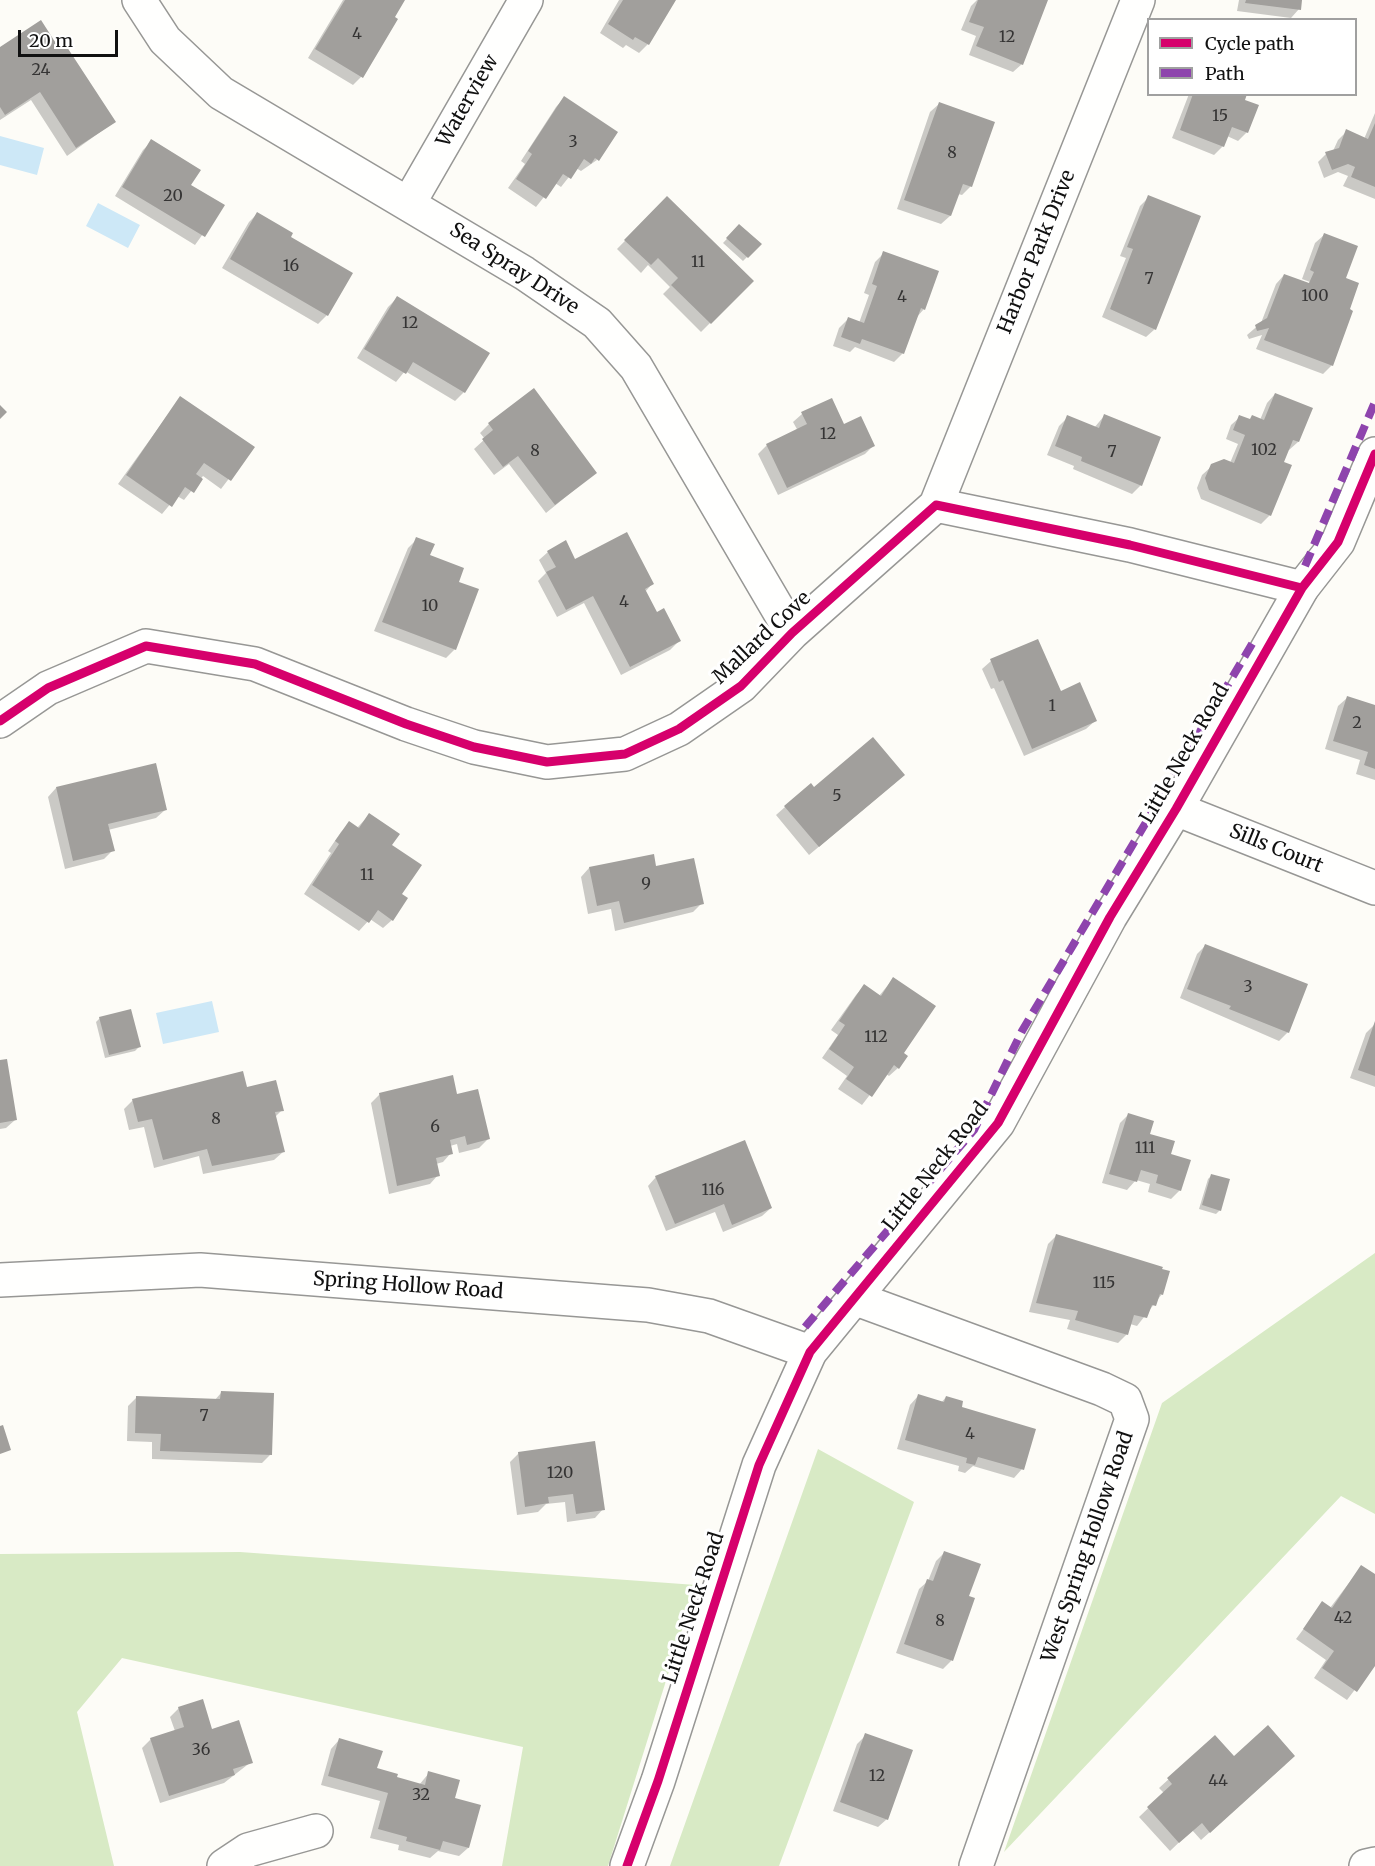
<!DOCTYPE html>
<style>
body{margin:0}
#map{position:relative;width:1375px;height:1866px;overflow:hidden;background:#fdfcf7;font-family:Merriweather,serif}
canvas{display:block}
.legend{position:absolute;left:1147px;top:18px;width:210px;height:78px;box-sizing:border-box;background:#fff;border:2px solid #a0a0a0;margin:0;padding:8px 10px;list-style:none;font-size:18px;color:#111}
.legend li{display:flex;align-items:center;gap:12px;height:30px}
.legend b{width:30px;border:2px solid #a0a0a0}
.scale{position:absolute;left:18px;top:30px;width:100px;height:27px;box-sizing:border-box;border:3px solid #111;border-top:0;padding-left:8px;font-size:18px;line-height:21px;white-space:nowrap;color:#111;-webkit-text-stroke:4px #fff;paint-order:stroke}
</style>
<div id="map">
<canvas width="1375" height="1866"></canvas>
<ul class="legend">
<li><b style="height:8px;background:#d6006c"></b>Cycle path</li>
<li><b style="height:8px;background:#8e44ad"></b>Path</li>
</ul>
<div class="scale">20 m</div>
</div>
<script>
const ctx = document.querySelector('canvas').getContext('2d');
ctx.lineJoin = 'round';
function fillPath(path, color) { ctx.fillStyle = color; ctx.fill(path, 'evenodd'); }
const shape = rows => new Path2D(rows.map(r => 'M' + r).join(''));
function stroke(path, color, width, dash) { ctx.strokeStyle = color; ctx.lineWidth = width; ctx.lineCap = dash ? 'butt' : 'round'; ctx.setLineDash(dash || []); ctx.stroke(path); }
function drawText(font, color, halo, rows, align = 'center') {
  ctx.font = font + ' Merriweather,serif'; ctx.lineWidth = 6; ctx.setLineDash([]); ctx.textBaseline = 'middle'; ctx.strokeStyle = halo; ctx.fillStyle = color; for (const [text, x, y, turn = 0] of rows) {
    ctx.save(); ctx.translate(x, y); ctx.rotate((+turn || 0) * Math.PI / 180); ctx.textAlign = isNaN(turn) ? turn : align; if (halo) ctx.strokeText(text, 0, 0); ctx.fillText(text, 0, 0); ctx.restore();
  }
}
fillPath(shape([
 [1375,1253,1375,1514,1341,1496,1004,1852,1162,1403],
 [818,1449,914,1502,779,1866,670,1866],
 [240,1552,696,1585,608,1866,502,1866,523,1747,122,1658,77,1712,114,1866,0,1866,0,1554]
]), '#d8eac5');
fillPath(shape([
 [0,136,44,148,37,175,0,165],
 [98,203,140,225,128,248,86,226],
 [212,1001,219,1032,163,1044,156,1013]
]), '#cde8f7');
fillPath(shape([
 [343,0,403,0,361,77,353,85,308,58],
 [619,0,674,0,648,44,639,53,626,45,623,48,600,33],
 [977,0,1047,0,1022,64,1013,72,969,55,976,36,961,30,971,6],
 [1239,0,1301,0,1299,9,1291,18,1237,11],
 [0,48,58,50,114,122,67,156,31,100,0,120],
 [1189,94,1245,94,1243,101,1247,132,1238,141,1227,136,1223,146,1214,155,1172,138],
 [564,98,597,160,581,171,576,168,561,187,555,183,536,207,508,188,525,164,521,161,556,107],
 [939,104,971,186,962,195,958,194,950,216,941,224,897,209,930,112],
 [1375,113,1375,199,1343,186,1348,176,1338,172,1324,178,1318,162,1326,154,1333,151,1338,140,1347,131,1364,139],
 [152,141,189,185,223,206,195,245,115,196,143,150],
 [1149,197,1155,329,1146,337,1102,317,1126,258,1120,256,1140,206],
 [667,198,752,281,701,332,663,294,670,287,648,265,641,273,617,249],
 [257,214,289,237,351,274,327,315,318,324,222,268,249,222],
 [739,226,760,244,743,261,723,243],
 [1324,235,1344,278,1332,365,1323,374,1256,349,1262,335,1249,339,1247,335,1261,323,1276,284,1284,275,1309,285,1310,282,1302,279,1315,243],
 [884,253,924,309,916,318,903,353,894,362,855,347,850,352,833,346,839,328,848,319,859,323,869,295,864,293,875,262],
 [397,298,488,353,464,392,455,401,405,371,396,382,357,358,388,307],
 [534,390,595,473,546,513,509,464,494,475,474,449,485,439,480,433,489,424],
 [1275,394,1298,442,1289,450,1287,449,1270,515,1261,524,1201,499,1197,488,1202,475,1212,466,1230,463,1238,444,1226,439,1231,425,1240,417,1249,420,1260,420,1267,403],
 [180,398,253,447,221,489,203,476,184,500,177,496,162,514,118,484],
 [802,414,843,426,873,446,865,454,778,495,758,454,767,445,798,431,793,422],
 [1104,416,1141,485,1132,494,1073,469,1074,466,1047,455,1059,426,1068,417,1094,428],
 [417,539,428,556,457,583,455,649,446,658,374,631,408,548],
 [548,552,652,584,645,592,656,614,679,641,670,650,621,675,584,603,557,617,538,581,546,573,539,560],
 [1037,641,1060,693,1095,721,1086,729,1024,756,994,688,991,689,982,669,991,661],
 [1347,698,1375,708,1375,780,1356,774,1360,760,1325,749,1338,706],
 [895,783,809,855,776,815,785,807,814,789],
 [56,788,165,810,156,818,108,830,113,850,104,859,65,869,48,797],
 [369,815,390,846,400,894,392,920,383,928,370,919,359,931,304,894,331,853,328,851,341,832,350,823,357,828],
 [655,867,702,903,693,912,615,931,611,909,588,914,581,877,589,868],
 [1205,946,1288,1032,1279,1041,1180,998,1197,954],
 [893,979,902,1053,898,1068,889,1076,886,1074,862,1105,838,1089,847,1076,822,1058,838,1035,831,1030,856,995,864,986,879,996],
 [100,1018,139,1047,135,1051,105,1058,96,1022],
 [1375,1024,1375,1087,1350,1078,1366,1033],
 [0,1062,15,1120,6,1128,0,1129],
 [246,1089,282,1110,275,1117,283,1152,274,1160,203,1174,199,1156,154,1168,144,1127,129,1130,124,1109,133,1100],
 [380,1094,456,1095,488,1139,479,1148,459,1153,457,1144,450,1146,451,1153,443,1162,436,1164,438,1175,430,1184,389,1194,371,1103],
 [1128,1115,1169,1155,1180,1190,1171,1199,1148,1192,1150,1184,1136,1180,1127,1190,1102,1183,1120,1123],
 [1212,1175,1220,1210,1216,1214,1199,1209,1208,1179],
 [656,1177,771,1208,762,1216,723,1232,715,1212,666,1231,648,1186],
 [1056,1236,1162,1294,1137,1326,1130,1324,1127,1334,1118,1343,1067,1329,1070,1320,1029,1312,1048,1244],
 [221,1393,270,1455,262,1463,152,1459,152,1442,127,1441,128,1406,137,1397,214,1401],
 [918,1396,941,1403,946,1397,1022,1469,1014,1478,973,1466,965,1473,958,1471,959,1466,897,1449,910,1405],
 [519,1453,603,1509,595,1518,567,1522,565,1502,546,1504,538,1512,517,1515,510,1462],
 [945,1552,967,1597,973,1599,951,1661,943,1669,896,1653,919,1589,928,1581,936,1561],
 [1361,1567,1375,1576,1375,1663,1347,1700,1314,1678,1326,1660,1296,1639,1323,1603,1330,1608],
 [179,1708,251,1762,224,1783,160,1803,142,1748,151,1739,175,1731,170,1717],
 [866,1735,887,1819,878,1827,833,1811,857,1744],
 [1215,1737,1234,1759,1285,1765,1201,1840,1192,1830,1170,1851,1139,1817,1164,1793,1159,1788],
 [339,1740,375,1769,395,1778,419,1785,429,1773,453,1799,468,1848,459,1856,438,1851,430,1858,398,1850,399,1845,370,1838,380,1801,321,1785,331,1749]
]), '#0003');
fillPath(shape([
 [345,0,405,0,395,17,398,19,363,78,315,49],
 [623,0,676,0,649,45,635,37,633,40,608,24],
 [978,0,1048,0,1023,65,976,46,984,27,969,22],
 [1246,0,1302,0,1301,10,1245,3],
 [41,20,59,48,65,44,116,122,76,148,40,92,5,115,0,107,0,47],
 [1193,94,1247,94,1245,100,1259,105,1248,133,1232,127,1224,147,1180,130],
 [564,96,618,132,599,161,595,158,591,164,584,159,571,179,563,174,546,199,516,179,532,154,528,151],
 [939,102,995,122,972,187,963,184,951,216,904,200],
 [1375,123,1375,187,1351,177,1355,167,1348,164,1332,170,1325,152,1339,148,1346,129,1368,139],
 [151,139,201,170,191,185,225,205,205,237,122,187],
 [1148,195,1201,216,1156,330,1110,309,1133,249,1127,247],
 [667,196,754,281,711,324,671,285,678,278,658,258,651,265,624,240],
 [257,212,293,233,291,237,353,273,328,316,230,259],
 [739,224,762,244,748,258,726,238],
 [1324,233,1358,246,1346,278,1359,283,1350,309,1353,311,1333,366,1264,340,1269,328,1257,331,1255,325,1267,318,1284,274,1309,283,1314,272,1310,270],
 [883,251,939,271,925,310,921,308,904,354,862,339,860,344,841,337,848,317,864,323,877,286,872,284],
 [397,296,490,353,465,393,413,362,406,374,364,349],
 [534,388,597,473,555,505,518,456,503,467,482,439,493,430,488,423],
 [1275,393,1313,408,1299,442,1293,440,1284,462,1292,465,1271,516,1209,490,1205,478,1211,464,1224,459,1234,463,1245,435,1233,430,1239,415,1250,419,1252,415,1264,420],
 [180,396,255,447,231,481,204,463,196,474,203,479,194,493,185,487,172,507,126,475],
 [832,398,844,424,861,416,875,446,787,488,766,444,807,424,801,412],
 [0,405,7,412,0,419],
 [1104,414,1161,437,1142,486,1081,461,1082,457,1055,446,1067,415,1099,428],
 [627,532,654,584,645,589,657,612,664,608,681,641,630,667,593,596,566,610,546,572,556,567,547,551,566,540,575,559],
 [416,537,435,544,430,555,464,568,459,582,479,589,456,650,382,622],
 [1038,639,1061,691,1080,682,1097,721,1032,749,1003,680,999,682,990,659],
 [1347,696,1375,705,1375,769,1364,765,1368,752,1333,741],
 [873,737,905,775,819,847,784,806,811,783,814,787],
 [156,763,167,810,108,824,115,851,73,861,56,787],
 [369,813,400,834,392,845,422,865,402,894,408,898,393,921,378,910,369,923,312,885,339,844,335,841,349,821,359,828],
 [654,854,656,866,694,858,704,904,624,923,619,901,597,906,589,867],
 [1205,944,1308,984,1289,1033,1229,1009,1231,1006,1187,989],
 [893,977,936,1006,904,1053,908,1056,899,1069,894,1065,872,1097,846,1079,854,1067,829,1049,845,1025,839,1021,864,984,881,996],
 [131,1009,141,1047,109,1055,99,1017],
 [1375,1021,1375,1076,1358,1070],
 [7,1059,17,1120,0,1123,0,1060],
 [243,1071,247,1087,276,1080,284,1111,275,1112,285,1152,212,1166,207,1149,163,1160,152,1119,138,1122,132,1099],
 [453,1075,457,1094,478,1089,490,1139,467,1145,465,1136,450,1140,453,1154,436,1158,440,1176,397,1186,379,1093],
 [1128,1113,1154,1121,1150,1134,1175,1141,1171,1154,1191,1160,1181,1191,1156,1183,1158,1175,1141,1170,1137,1182,1109,1174],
 [745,1140,772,1208,732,1225,724,1204,675,1224,655,1176],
 [1211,1174,1230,1179,1221,1211,1202,1205],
 [1056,1234,1163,1267,1162,1269,1170,1271,1163,1295,1160,1294,1156,1306,1152,1305,1147,1318,1134,1315,1128,1335,1075,1320,1078,1311,1036,1303],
 [221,1391,274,1393,272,1455,160,1451,161,1434,135,1433,136,1396,220,1399],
 [918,1394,944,1402,946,1396,963,1401,962,1407,1036,1429,1024,1470,978,1457,975,1465,966,1463,967,1458,905,1440],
 [3,1425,11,1450,0,1454,0,1426],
 [595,1441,605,1510,576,1514,573,1494,548,1497,549,1503,525,1507,518,1452],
 [944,1551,981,1564,969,1596,975,1598,953,1661,904,1644,927,1579,933,1581],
 [1361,1565,1375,1574,1375,1666,1357,1692,1322,1668,1334,1651,1303,1629,1322,1601,1332,1608],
 [203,1699,212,1729,239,1720,253,1763,233,1769,235,1775,169,1796,150,1738,184,1727,178,1707],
 [1268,1725,1295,1756,1210,1833,1202,1823,1179,1843,1147,1807,1172,1784,1167,1778,1215,1735,1234,1756],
 [865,1733,913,1750,888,1820,840,1802],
 [339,1738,383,1751,377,1768,398,1774,397,1777,425,1785,428,1771,460,1780,455,1798,481,1805,469,1848,443,1841,440,1850,406,1841,407,1837,378,1829,388,1793,328,1776]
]), '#a19f9c');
const minor = shape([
 [139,0,165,40,221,93,524,273,597,323,636,367,792,633],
 [409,203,526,0],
 [936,505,1138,0],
 [0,721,48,688,146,646,255,664,406,724,474,747,547,762,625,754,679,729,741,686,792,633,936,505,1130,545,1302,588],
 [1176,809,1375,888],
 [0,1280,200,1270,648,1305,709,1316,810,1352],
 [854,1298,1102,1389,1125,1400,1132,1419,976,1866],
 [224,1866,248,1850,316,1831],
 [1366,1866,1375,1864]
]);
const tertiary = shape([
 [627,1866,658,1781,759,1465,810,1352,998,1123,1110,917,1176,809,1302,588,1338,542,1375,454]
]);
stroke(minor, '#979795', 36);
stroke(tertiary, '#979795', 36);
stroke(minor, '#fffffe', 33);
stroke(tertiary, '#fffffe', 33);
stroke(shape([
 [1305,566,1375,402],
 [805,1327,974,1130,1022,1031,1255,639]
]), '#8e44ad', 8, [15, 8]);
stroke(shape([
 [0,721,48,688,146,646,255,664,406,724,474,747,547,762,625,754,679,729,741,686,792,633,936,505,1130,545,1302,588],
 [627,1866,658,1781,759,1465,810,1352,998,1123,1110,917,1176,809,1302,588,1338,542,1375,454]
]), '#d6006c', 9);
drawText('16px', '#353434', null, [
 ["4",357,34],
 ["12",1007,37],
 ["24",41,70],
 ["15",1220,116],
 ["3",573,142],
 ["8",952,153],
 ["20",173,196],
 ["11",698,262],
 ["16",291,266],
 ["7",1149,279],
 ["100",1315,296],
 ["4",902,297],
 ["12",410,323],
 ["12",828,434],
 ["102",1264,450],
 ["8",535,451],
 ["7",1112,452],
 ["4",624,602],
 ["10",430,606],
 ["1",1052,706],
 ["2",1357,723],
 ["5",837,796],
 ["11",367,875],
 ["9",646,884],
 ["3",1248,987],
 ["112",876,1037],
 ["8",216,1119],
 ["6",435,1127],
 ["111",1145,1148],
 ["116",713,1190],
 ["115",1104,1283],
 ["7",204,1416],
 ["4",970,1434],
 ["120",560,1473],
 ["42",1343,1618],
 ["8",940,1621],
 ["36",201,1750],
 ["12",877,1776],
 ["44",1218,1781],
 ["32",421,1795]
]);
drawText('20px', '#111', '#fff', [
 ["Waterview",468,101,-60],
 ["Harbor Park Drive",1037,252,-68],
 ["Sea Spray Drive",514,269,33],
 ["Mallard Cove",762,638,-43],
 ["Little Neck Road",1185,754,-60],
 ["Sills Court",1276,849,22],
 ["Little Neck Road",936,1167,-52],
 ["Spring Hollow Road",408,1286,4],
 ["West Spring Hollow Road",1088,1547,-71],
 ["Little Neck Road",694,1608,-72]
]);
</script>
